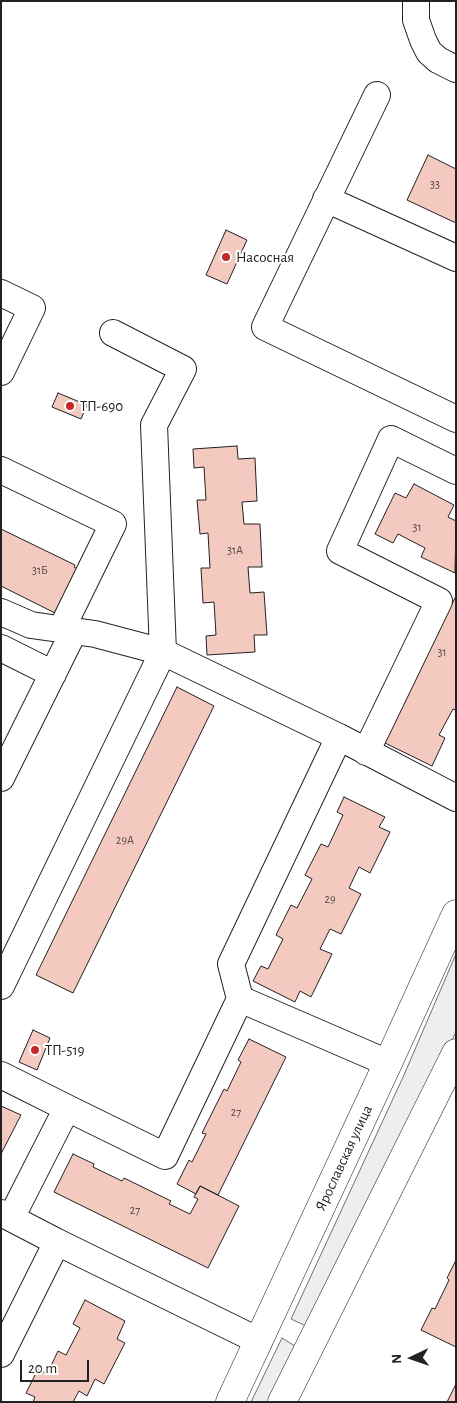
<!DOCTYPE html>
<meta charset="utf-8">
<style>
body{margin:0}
#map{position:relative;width:457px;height:1403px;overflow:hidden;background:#fff;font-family:"Alegreya Sans",sans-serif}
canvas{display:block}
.frame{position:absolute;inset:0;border:2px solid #222;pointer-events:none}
.north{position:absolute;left:387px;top:1333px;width:50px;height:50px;-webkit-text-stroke:4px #fff;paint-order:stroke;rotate:267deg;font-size:14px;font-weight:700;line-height:20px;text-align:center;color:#222}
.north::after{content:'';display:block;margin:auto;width:18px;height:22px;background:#222;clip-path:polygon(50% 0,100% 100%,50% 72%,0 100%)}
.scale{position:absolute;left:20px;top:1360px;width:69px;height:22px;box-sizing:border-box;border:2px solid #222;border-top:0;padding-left:6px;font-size:15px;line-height:18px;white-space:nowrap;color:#222;-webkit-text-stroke:4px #fff;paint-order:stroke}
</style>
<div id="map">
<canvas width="457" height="1403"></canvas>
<div class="frame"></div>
<div class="north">N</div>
<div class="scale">20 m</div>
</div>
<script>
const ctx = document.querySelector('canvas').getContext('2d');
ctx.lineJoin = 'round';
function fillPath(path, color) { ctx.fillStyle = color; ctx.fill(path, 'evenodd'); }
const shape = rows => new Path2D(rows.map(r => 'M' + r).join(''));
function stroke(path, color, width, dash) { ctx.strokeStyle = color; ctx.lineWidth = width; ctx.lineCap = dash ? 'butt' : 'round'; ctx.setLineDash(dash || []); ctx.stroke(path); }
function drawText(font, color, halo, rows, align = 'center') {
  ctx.font = font + ' "Alegreya Sans",sans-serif'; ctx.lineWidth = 4; ctx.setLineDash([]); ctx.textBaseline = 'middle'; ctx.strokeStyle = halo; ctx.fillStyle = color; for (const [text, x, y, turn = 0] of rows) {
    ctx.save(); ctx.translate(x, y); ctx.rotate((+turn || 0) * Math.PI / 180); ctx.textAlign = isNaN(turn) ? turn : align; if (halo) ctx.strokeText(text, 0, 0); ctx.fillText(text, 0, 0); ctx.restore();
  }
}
const green = shape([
 [456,954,456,1032,433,1079,306,1326,291,1319,404,1075,456,954],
 [282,1338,298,1348,272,1402,251,1402,282,1338]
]);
fillPath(green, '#eee');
stroke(green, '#6f6f6f', 1);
const building = shape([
 [428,155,456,169,456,223,407,200,428,155],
 [226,230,247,240,227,284,206,275,226,230],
 [58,393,87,405,81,419,52,407,58,393],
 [237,446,238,459,255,458,257,501,242,502,244,524,260,524,262,567,248,567,250,593,264,592,267,635,254,635,255,652,207,655,206,636,216,635,214,602,203,603,201,568,210,568,208,533,200,534,197,500,206,500,204,467,194,468,193,449,237,446],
 [414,484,454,505,448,517,456,521,455,573,421,557,425,548,398,534,393,543,375,534,395,493,406,498,414,484],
 [1,529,75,565,74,567,85,573,63,617,1,586,1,529],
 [456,596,456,710,453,709,439,735,445,738,432,766,383,742,456,596],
 [177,687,214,706,73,993,36,975,177,687],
 [344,797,385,817,379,827,390,832,370,873,359,867,349,888,361,894,341,934,330,929,320,949,332,954,311,997,300,991,295,1002,253,981,261,966,268,969,283,939,276,935,291,905,297,908,312,879,305,875,321,844,328,847,343,815,337,812,344,797],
 [33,1030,50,1038,37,1070,19,1062,33,1030],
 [249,1039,286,1057,218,1195,200,1186,196,1194,177,1184,189,1160,192,1162,206,1134,202,1133,224,1089,227,1091,241,1062,238,1060,249,1039],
 [1,1106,21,1115,1,1154,1,1106],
 [73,1154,94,1164,93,1167,122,1181,124,1178,171,1201,169,1204,190,1214,198,1199,194,1197,200,1186,239,1206,208,1268,54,1192,73,1154],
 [456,1260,456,1347,421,1330,432,1308,435,1309,449,1280,447,1278,456,1260],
 [85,1300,125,1321,117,1339,125,1343,104,1384,95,1379,87,1396,79,1391,73,1402,33,1402,35,1397,26,1393,38,1369,47,1374,58,1351,66,1355,80,1328,73,1324,85,1300],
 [456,1384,456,1402,447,1402,456,1384]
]);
fillPath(building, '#f3c9c0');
stroke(building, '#222', 1);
const minor = shape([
 [416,1,416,20,423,40,429,52,438,60,456,69],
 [377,95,265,327,456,419],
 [326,199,456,258],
 [1,293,32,308,1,372],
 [1,470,113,524,61,630],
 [1,612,31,625,95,634,163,652,339,737,456,798],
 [1,648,53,674],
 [366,752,439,601,340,551,391,439,456,471],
 [1,778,74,631],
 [1,986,163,652,154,425,183,369,113,333],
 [240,999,231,964,339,737],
 [1,1075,67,1108,11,1218],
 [67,1108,165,1156,240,999,388,1063],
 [1,1213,57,1242,259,1341],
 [1,1354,57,1242]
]);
const major = shape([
 [230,1402,388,1063,456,914],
 [282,1402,456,1053]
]);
stroke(minor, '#222', 28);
stroke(major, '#222', 29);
stroke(minor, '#fff', 26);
stroke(major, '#fff', 28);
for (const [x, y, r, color] of [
 [226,257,5,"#c62828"],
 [70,406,5,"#c62828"],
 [35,1050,5,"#c62828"]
]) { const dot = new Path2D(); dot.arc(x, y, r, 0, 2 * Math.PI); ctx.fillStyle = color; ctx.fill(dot); stroke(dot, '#fff', 2); }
drawText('12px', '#564c4a', null, [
 ["33",435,184],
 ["31",417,527],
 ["31А",235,550],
 ["31Б",40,570],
 ["31",442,652],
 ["29А",125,840],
 ["29",330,899],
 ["27",236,1112],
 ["27",135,1210]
]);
drawText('15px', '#222', '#fff', [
 ["Насосная",236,257],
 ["ТП-690",80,406],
 ["ТП-519",45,1050]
], 'left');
drawText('15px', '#222', '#fff', [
 ["Ярославская улица",344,1158,-65]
]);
</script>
